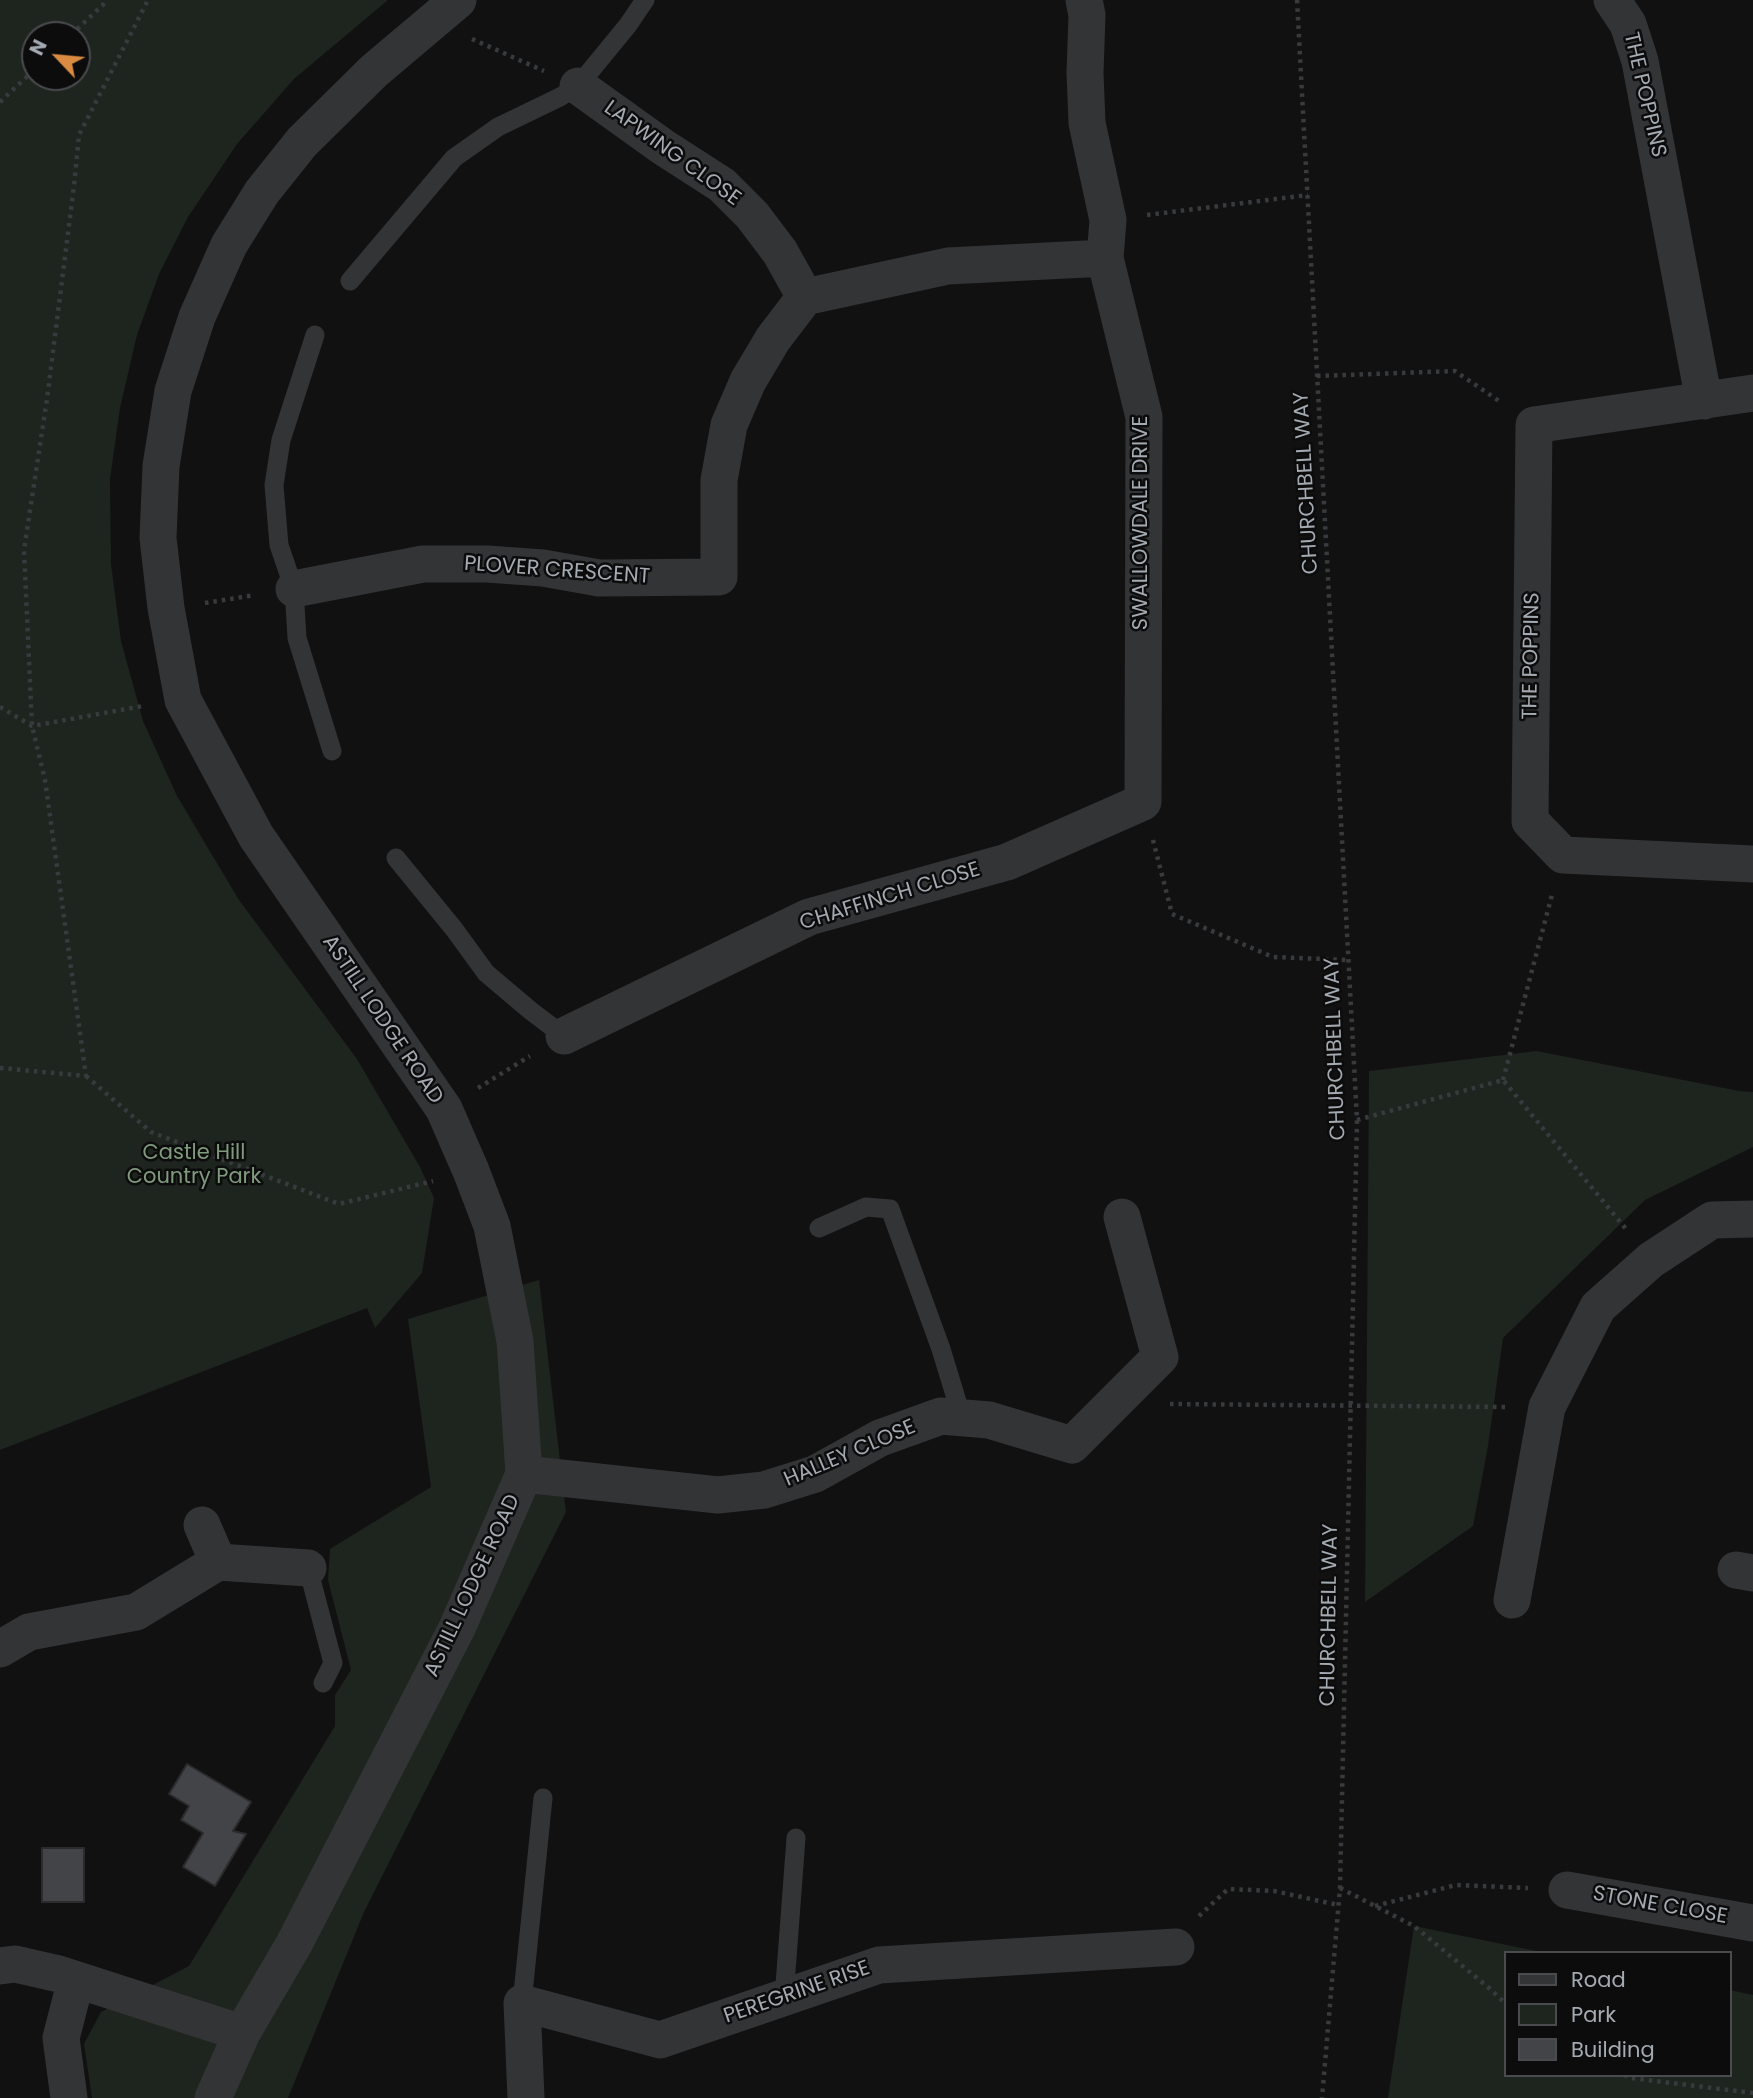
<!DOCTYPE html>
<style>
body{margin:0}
#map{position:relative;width:1753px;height:2098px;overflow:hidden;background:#111112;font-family:Poppins,sans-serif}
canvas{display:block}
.legend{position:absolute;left:1504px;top:1951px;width:228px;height:126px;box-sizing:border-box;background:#0c0c0d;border:2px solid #494b4f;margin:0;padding:9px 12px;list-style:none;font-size:21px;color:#a4aab1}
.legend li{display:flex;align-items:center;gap:14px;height:35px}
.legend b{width:35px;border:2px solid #494b4f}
.north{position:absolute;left:21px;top:21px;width:70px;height:70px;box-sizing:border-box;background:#0c0c0d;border:2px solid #494b4f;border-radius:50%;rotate:296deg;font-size:19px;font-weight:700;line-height:28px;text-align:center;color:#a4aab1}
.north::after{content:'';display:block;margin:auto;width:24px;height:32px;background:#da8b41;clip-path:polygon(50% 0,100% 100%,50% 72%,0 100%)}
</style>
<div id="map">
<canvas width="1753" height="2098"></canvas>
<ul class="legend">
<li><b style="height:9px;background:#323436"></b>Road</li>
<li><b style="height:19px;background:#1e241e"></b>Park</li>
<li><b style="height:19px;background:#434447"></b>Building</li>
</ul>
<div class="north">N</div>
</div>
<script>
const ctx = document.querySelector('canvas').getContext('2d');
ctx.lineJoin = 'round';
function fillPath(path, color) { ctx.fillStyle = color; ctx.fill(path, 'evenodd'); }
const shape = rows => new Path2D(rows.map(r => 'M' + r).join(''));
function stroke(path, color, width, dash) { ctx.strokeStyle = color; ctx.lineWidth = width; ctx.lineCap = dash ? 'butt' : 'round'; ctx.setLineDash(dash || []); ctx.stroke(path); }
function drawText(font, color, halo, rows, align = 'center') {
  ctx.font = font + ' Poppins,sans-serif'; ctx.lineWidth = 5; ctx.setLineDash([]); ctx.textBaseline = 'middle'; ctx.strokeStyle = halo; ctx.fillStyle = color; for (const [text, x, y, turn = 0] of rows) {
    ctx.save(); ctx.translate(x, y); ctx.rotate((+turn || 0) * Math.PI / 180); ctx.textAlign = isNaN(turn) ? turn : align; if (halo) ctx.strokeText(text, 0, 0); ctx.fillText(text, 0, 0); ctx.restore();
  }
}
fillPath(shape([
 [0,0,388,0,294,79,237,144,188,217,159,274,137,335,120,408,110,479,111,564,121,641,143,721,177,796,239,900,357,1059,420,1167,434,1198,422,1273,375,1328,367,1308,0,1450],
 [35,35,77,35,77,77,35,77],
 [1537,1051,1739,1091,1753,1092,1753,1147,1645,1200,1503,1338,1488,1446,1473,1526,1365,1602,1369,1071],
 [539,1280,566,1512,364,1912,288,2098,92,2098,84,2044,101,2012,189,1966,335,1726,335,1695,351,1670,328,1580,330,1549,431,1487,408,1319],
 [1414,1926,1546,1953,1506,1953,1506,2075,1730,2075,1730,1990,1753,1995,1753,2098,1388,2098]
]), '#1e241e');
const building = shape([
 [187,1764,251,1802,233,1831,246,1834,215,1886,183,1867,203,1833,181,1820,189,1806,169,1794,187,1764],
 [42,1848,84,1848,84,1902,42,1902,42,1848]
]);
fillPath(building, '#434447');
stroke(building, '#2b2b2e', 2);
stroke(shape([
 [1297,0,1357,1120,1340,1888,1322,2098],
 [71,35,108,0],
 [472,39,544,71],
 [0,102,35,69],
 [1147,215,1308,195],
 [1317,376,1455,371,1502,403],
 [205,603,255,595],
 [0,707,32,726,143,706],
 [1153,840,1172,914,1273,957,1348,960],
 [0,1068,86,1076,45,780,32,726,24,550,47,399,74,186,79,135,148,0],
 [86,1076,151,1132,339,1204,433,1181],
 [1503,1080,1553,891],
 [478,1088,530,1056],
 [1357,1120,1503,1080,1626,1229],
 [1170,1404,1508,1407],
 [1340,1888,1414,1926,1488,1987,1506,2004],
 [1375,1906,1456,1885,1528,1888],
 [1199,1916,1228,1889,1274,1891,1338,1905],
 [1624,2075,1631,2078,1753,2093]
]), '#383b3d', 4.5, [3.5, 5]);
stroke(shape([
 [350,281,454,158,498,127,560,97,578,86,628,25,645,0],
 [315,335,281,440,274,485,279,545,294,589,297,638,332,751],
 [396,858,454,929,486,973,531,1011,564,1036],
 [819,1228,866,1207,890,1209,941,1349,962,1418],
 [308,1568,333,1663,323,1683],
 [784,1998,796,1838],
 [522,2003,543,1798]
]), '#323436', 19);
stroke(shape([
 [1612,0,1628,24,1640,61,1704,401],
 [578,86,663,147,722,185,752,215,780,252,805,297],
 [1753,393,1534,425,1530,821,1563,855,1753,864],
 [294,589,423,564,487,564,543,568,599,578,719,577,719,480,729,425,748,381,773,339,805,297,948,266,1105,258],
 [564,1036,809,917,1007,862,1143,802,1144,417,1105,258,1108,220,1087,123,1085,73,1087,15,1084,0],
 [524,1474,718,1495,764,1490,815,1474,880,1438,941,1416,989,1420,1072,1445,1160,1357,1122,1217],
 [202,1525,218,1562],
 [1736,1570,1753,1573],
 [1512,1600,1547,1407,1598,1307,1651,1260,1712,1220,1753,1219],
 [0,1649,29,1632,136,1612,218,1562,308,1568],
 [1567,1890,1753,1923],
 [0,1966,15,1964,59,1974,242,2033],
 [69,2098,61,2038,76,1980],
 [213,2098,242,2033,294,1944,457,1628,524,1474,515,1341,492,1226,471,1171,444,1109,256,836,183,700,166,608,158,538,161,466,173,391,197,317,229,245,262,192,302,142,374,71,458,0],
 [526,2098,522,2003,660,2040,879,1965,1176,1947]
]), '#323436', 37);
drawText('21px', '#a4aab1', '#0c0c0d', [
 ["THE POPPINS",1644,95,77],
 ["LAPWING CLOSE",672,154,36],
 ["CHURCHBELL WAY",1307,483,-93],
 ["SWALLOWDALE DRIVE",1142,523,-90],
 ["PLOVER CRESCENT",557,571,4],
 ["THE POPPINS",1532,656,-89],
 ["CHAFFINCH CLOSE",890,897,-17],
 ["ASTILL LODGE ROAD",382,1020,56],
 ["CHURCHBELL WAY",1336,1049,-92],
 ["HALLEY CLOSE",850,1454,-23],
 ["ASTILL LODGE ROAD",473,1586,-65],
 ["CHURCHBELL WAY",1330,1615,-89],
 ["STONE CLOSE",1660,1906,10],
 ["PEREGRINE RISE",797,1993,-19]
]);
drawText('21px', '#809a7d', '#0c0c0d', [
 ["Castle Hill",194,1154],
 ["Country Park",194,1178]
]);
</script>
